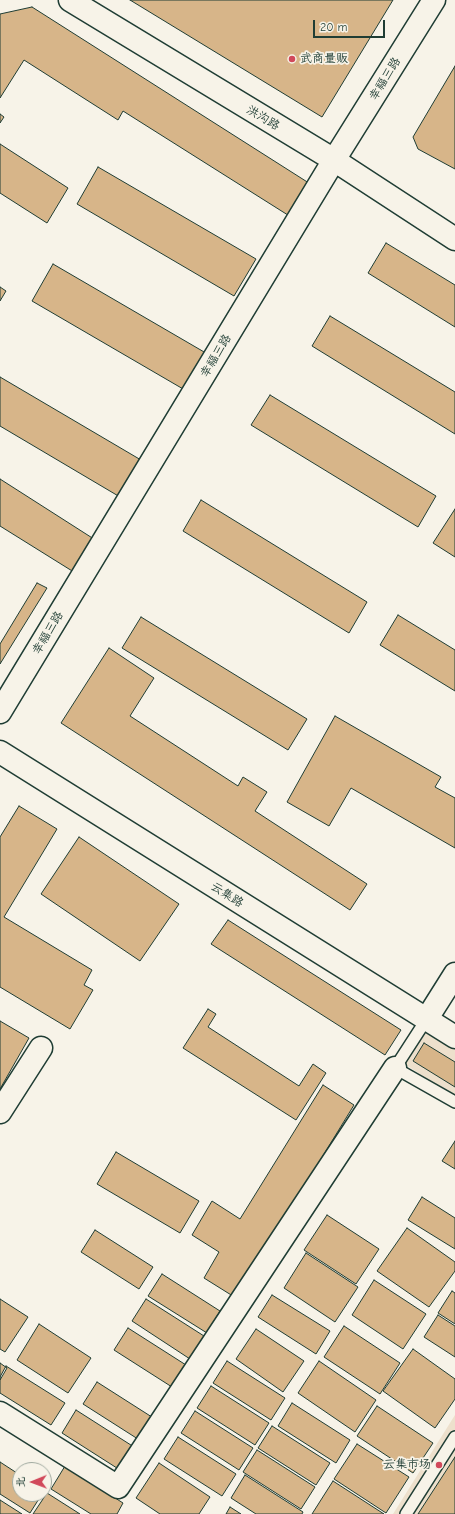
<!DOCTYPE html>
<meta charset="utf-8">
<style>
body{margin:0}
#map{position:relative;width:455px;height:1514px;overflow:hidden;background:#f7f3e8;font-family:"Comic Neue","LXGW WenKai TC",sans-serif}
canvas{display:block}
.north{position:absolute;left:12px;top:1462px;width:40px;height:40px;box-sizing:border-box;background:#f7f3e8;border:1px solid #a1aaa0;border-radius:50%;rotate:269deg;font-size:11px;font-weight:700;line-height:16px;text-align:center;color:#1f3d34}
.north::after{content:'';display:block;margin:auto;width:14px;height:18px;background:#d1495b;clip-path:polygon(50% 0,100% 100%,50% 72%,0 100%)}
.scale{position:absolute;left:313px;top:20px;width:72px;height:18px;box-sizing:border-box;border:2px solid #1f3d34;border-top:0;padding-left:5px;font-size:12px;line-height:14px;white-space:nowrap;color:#1f3d34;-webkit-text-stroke:3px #f7f3e8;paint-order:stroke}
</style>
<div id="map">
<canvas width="455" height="1514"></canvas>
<div class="north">北</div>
<div class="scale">20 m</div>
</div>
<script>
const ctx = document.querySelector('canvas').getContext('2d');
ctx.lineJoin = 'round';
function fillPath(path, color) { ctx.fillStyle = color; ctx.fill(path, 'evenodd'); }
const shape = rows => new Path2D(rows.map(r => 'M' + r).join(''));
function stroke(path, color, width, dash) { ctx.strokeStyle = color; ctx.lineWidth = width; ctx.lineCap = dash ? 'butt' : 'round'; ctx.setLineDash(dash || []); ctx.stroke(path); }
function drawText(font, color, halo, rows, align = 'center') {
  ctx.font = font + ' "Comic Neue","LXGW WenKai TC",sans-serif'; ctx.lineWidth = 3.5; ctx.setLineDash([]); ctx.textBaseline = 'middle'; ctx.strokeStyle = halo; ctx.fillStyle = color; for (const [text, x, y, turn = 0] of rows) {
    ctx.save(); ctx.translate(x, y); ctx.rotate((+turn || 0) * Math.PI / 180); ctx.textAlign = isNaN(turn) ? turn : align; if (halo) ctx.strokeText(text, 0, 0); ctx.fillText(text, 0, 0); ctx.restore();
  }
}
fillPath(shape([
 [417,1026,455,1049,455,1097,397,1059],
 [455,1415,455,1514,393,1514]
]), '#ede0cc');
const building = shape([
 [130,0,393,0,322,117,130,0],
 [32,7,312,185,291,217,123,111,118,120,24,60,0,98,0,14,32,7],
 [455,66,455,169,418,149,413,137,455,66],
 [0,114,4,117,0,123,0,114],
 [0,144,68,188,47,223,0,193,0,144],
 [98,167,256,259,234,296,77,204,98,167],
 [386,243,455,285,455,327,368,273,386,243],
 [53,264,211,356,190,393,32,301,53,264],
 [0,287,6,291,0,301,0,287],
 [330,316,455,392,455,434,312,346,330,316],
 [0,377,141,460,120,497,0,426,0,377],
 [270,395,436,496,418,527,251,425,270,395],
 [0,479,97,541,77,574,0,526,0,479],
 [201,500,367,602,349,633,183,531,201,500],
 [455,509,455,557,433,543,455,509],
 [37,583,47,588,0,664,0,644,37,583],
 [398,615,455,650,455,691,380,645,398,615],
 [141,617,307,719,288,750,122,648,141,617],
 [109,648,154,678,130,716,238,786,243,777,267,792,255,811,367,884,350,910,61,723,109,648],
 [335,716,441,777,435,787,455,798,455,848,351,788,329,826,287,802,335,716],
 [19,806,57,829,4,917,92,970,84,985,93,990,70,1029,0,987,0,837,19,806],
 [79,837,179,904,140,961,41,894,79,837],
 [228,920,401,1030,385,1055,211,944,228,920],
 [208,1009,216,1014,208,1027,299,1086,313,1064,326,1073,296,1120,183,1048,208,1009],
 [0,1021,29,1038,0,1089,0,1021],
 [424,1043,455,1062,455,1087,413,1061,424,1043],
 [323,1085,354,1105,236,1298,204,1278,219,1252,192,1235,212,1201,240,1219,323,1085],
 [455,1141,455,1169,442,1161,455,1141],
 [116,1152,199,1201,180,1233,97,1184,116,1152],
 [422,1197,455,1218,455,1249,408,1220,422,1197],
 [327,1215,379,1249,356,1284,304,1250,327,1215],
 [407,1228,455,1262,455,1271,429,1307,377,1271,407,1228],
 [95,1230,153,1267,139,1289,81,1252,95,1230],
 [306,1253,358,1287,335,1322,284,1288,306,1253],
 [162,1274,220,1311,207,1333,148,1296,162,1274],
 [374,1280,426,1314,403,1349,352,1315,374,1280],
 [452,1291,455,1293,455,1324,438,1313,452,1291],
 [272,1295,330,1331,316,1354,258,1317,272,1295],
 [0,1299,28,1317,5,1352,0,1349,0,1299],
 [146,1299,204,1336,190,1359,132,1321,146,1299],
 [438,1315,455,1326,455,1357,424,1337,438,1315],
 [39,1324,91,1358,68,1393,17,1360,39,1324],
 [344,1326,400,1363,380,1394,324,1357,344,1326],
 [128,1328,186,1365,172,1387,114,1350,128,1328],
 [256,1329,304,1361,283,1392,236,1359,256,1329],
 [413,1349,455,1379,455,1399,435,1428,383,1391,413,1349],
 [227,1361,285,1398,271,1420,213,1383,227,1361],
 [319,1361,376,1400,355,1432,298,1393,319,1361],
 [0,1363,7,1368,0,1380,0,1363],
 [6,1366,65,1403,51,1425,0,1393,0,1377,6,1366],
 [97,1382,155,1419,141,1441,83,1404,97,1382],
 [211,1386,269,1423,255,1445,197,1408,211,1386],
 [292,1403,350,1440,336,1463,278,1426,292,1403],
 [377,1406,433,1443,413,1473,357,1436,377,1406],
 [76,1410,134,1447,120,1470,62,1433,76,1410],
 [195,1411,253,1448,239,1470,181,1433,195,1411],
 [272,1426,330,1463,316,1485,258,1448,272,1426],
 [178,1437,236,1474,222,1496,164,1459,178,1437],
 [357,1444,409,1477,386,1513,334,1479,357,1444],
 [257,1450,315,1487,301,1509,243,1472,257,1450],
 [455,1457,455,1514,418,1514,455,1457],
 [0,1462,20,1475,20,1494,42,1494,30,1513,0,1494,0,1462],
 [159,1463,210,1497,199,1514,160,1514,136,1498,159,1463],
 [65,1466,123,1503,117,1514,91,1514,51,1489,65,1466],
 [245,1475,303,1512,302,1514,256,1514,231,1498,245,1475],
 [333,1481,384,1514,312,1514,333,1481],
 [47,1493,80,1514,33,1514,47,1493],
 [0,1500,22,1514,0,1514,0,1500],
 [230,1507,241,1514,226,1514,230,1507]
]);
fillPath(building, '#d7b589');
stroke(building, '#1f3d34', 1);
const lane = shape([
 [426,1020,395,1068,455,1102],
 [406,1514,455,1437]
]);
const street = shape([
 [70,0,334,160,455,239],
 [0,712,334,160,434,0],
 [426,1020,455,974],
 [0,1112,41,1048],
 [0,1413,118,1487,395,1068]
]);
const secondary = shape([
 [0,752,455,1037]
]);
stroke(lane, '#1f3d34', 14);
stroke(street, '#1f3d34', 25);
stroke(secondary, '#1f3d34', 25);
stroke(lane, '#f7f3e8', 11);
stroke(street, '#f7f3e8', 22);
stroke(secondary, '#f7f3e8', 22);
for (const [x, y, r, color] of [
 [292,59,4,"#d1495b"],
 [439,1465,4,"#d1495b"]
]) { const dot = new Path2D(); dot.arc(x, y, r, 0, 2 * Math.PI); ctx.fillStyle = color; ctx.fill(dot); stroke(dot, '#f7f3e8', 1.5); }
drawText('12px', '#1f3d34', '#f7f3e8', [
 ["武商量贩",300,59],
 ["云集市场",431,1465,"right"]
], 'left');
drawText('12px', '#1f3d34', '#f7f3e8', [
 ["幸福三路",385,79,-58],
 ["洪沟路",263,118,31],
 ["幸福三路",216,356,-59],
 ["幸福三路",48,633,-59],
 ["云集路",227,895,32]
]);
</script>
